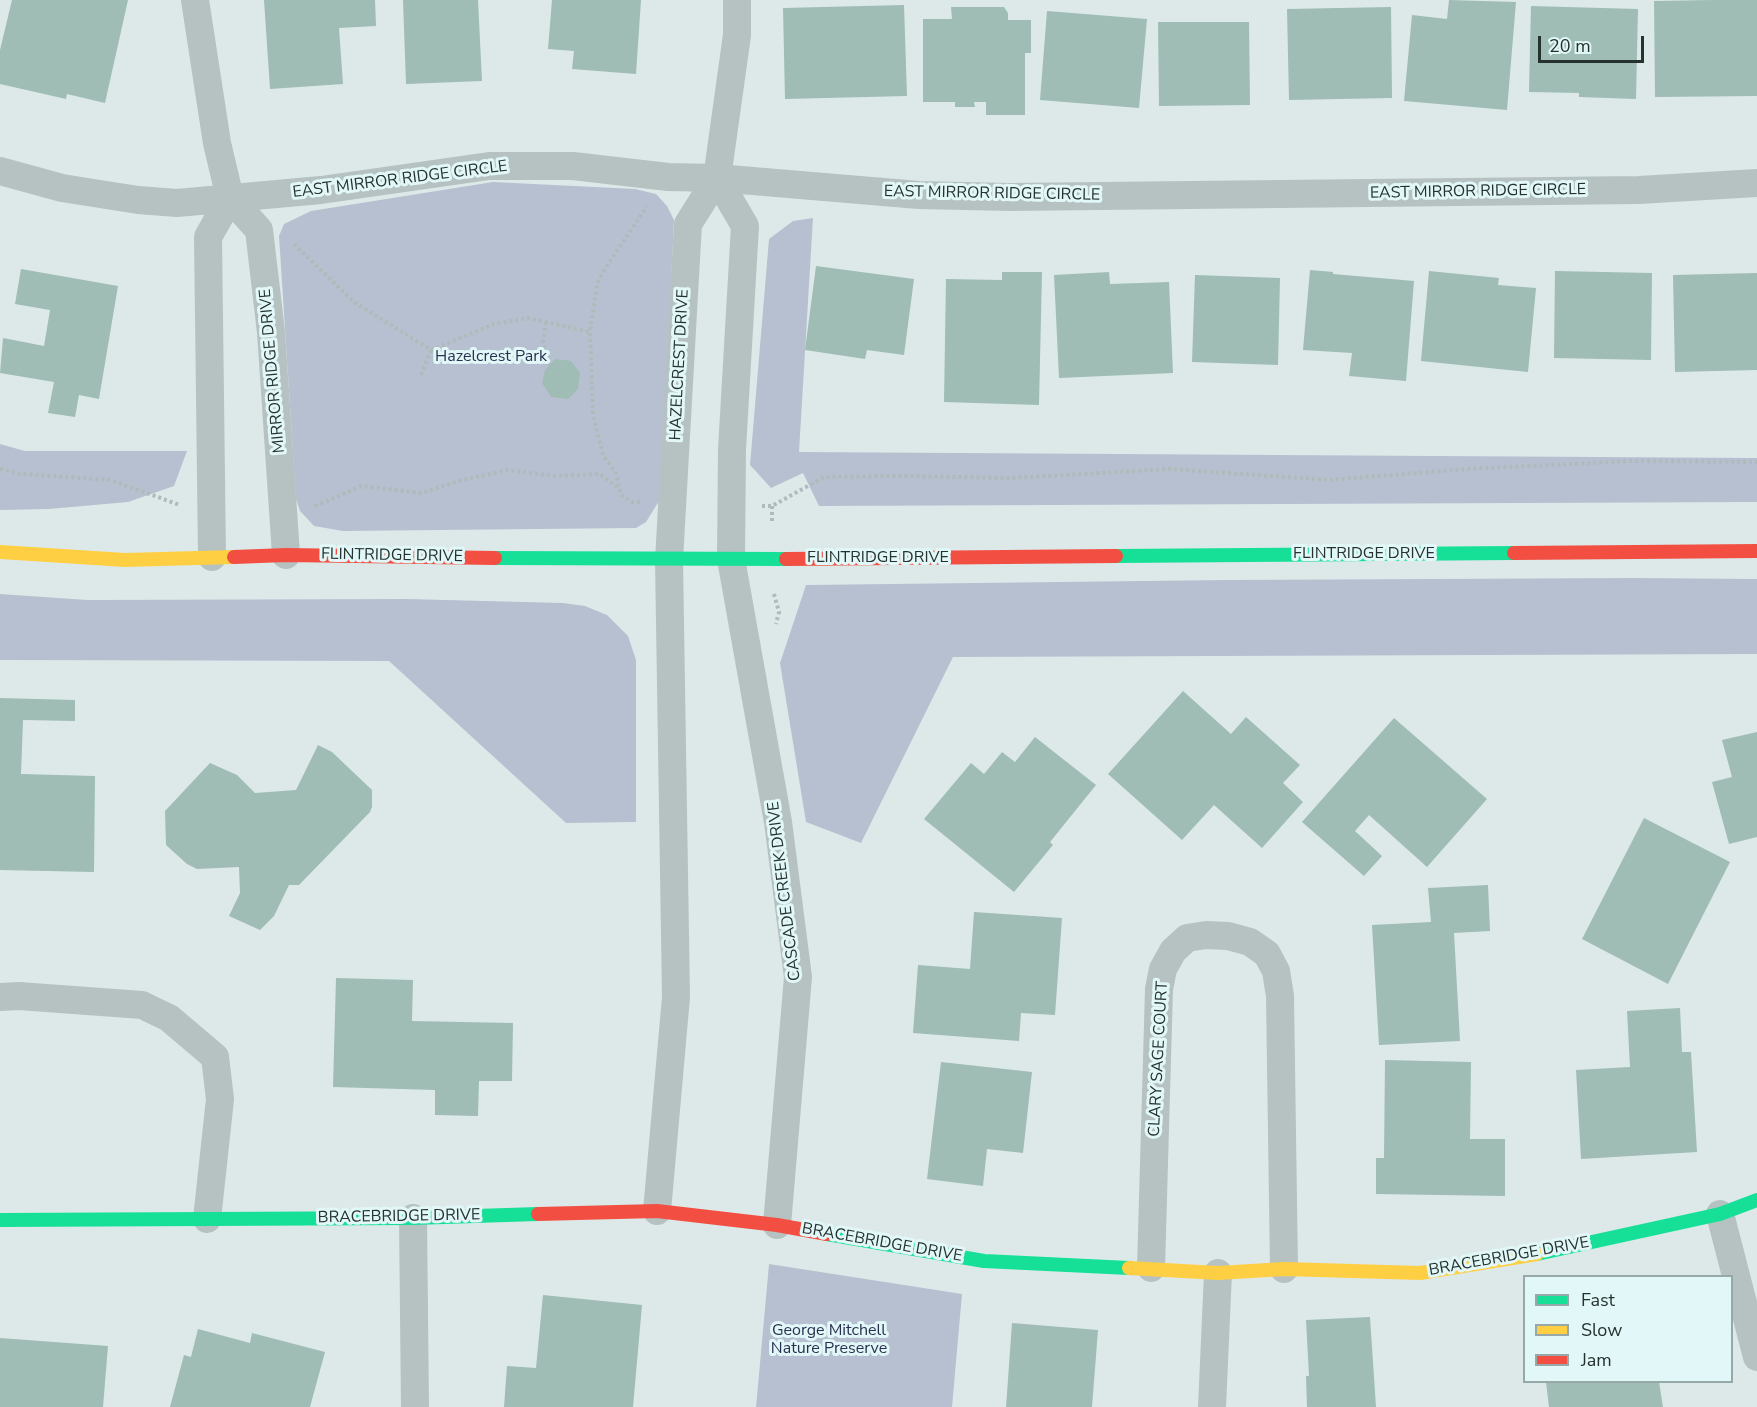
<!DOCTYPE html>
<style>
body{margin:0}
#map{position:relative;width:1757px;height:1407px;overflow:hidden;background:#dde9e9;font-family:"Nunito Sans",sans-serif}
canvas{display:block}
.legend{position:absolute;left:1523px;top:1275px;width:210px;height:108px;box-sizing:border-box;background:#e2f7f7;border:2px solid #96a8a7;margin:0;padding:8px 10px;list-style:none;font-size:18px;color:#25322f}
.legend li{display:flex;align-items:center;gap:12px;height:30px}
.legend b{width:30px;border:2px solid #96a8a7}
.scale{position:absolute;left:1538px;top:36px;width:106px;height:27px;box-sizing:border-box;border:3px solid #25322f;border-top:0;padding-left:8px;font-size:18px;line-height:21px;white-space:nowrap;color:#25322f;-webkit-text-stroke:4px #e2f7f7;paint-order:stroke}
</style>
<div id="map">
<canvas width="1757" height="1407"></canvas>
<ul class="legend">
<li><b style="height:8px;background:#16e098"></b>Fast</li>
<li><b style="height:8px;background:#ffcf43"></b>Slow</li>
<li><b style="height:8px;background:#f24e42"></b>Jam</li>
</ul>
<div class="scale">20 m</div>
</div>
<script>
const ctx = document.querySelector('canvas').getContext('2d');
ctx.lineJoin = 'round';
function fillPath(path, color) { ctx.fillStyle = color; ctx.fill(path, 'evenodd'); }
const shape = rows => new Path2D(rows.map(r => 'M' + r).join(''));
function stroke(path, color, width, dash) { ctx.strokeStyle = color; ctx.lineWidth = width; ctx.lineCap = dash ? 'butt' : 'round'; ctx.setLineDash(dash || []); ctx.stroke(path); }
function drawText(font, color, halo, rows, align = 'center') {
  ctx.font = font + ' "Nunito Sans",sans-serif'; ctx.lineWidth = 6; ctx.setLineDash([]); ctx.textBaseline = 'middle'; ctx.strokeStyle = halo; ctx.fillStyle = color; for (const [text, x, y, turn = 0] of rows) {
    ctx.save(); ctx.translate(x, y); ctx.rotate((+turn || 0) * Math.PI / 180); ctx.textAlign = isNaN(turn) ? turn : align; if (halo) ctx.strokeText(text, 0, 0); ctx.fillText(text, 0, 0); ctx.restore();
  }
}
fillPath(shape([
 [493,182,635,189,656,194,667,206,674,220,661,498,646,522,636,528,343,531,314,526,300,511,296,499,279,236,284,224,311,211],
 [813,218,799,452,1757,458,1757,502,819,506,803,473,771,488,750,465,769,239,793,221],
 [0,444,25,451,187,451,174,486,128,502,49,509,0,510],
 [1633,578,1757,579,1757,654,953,657,861,843,806,822,780,663,806,585,1227,580],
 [0,594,87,600,407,599,563,603,585,606,607,615,628,636,636,660,636,822,566,823,389,661,0,660],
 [769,1264,962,1294,952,1407,756,1407]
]), '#b7c0d1');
fillPath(shape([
 [12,0,128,0,105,103,67,94,66,99,0,84,0,50],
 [264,0,375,0,376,26,339,28,343,84,270,89],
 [403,0,478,0,482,81,406,84],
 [552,0,641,0,636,74,572,69,574,51,548,49],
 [1449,0,1516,2,1507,110,1404,101,1412,15,1447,19],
 [1713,0,1757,0,1757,96,1655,97,1654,1],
 [904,5,907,96,785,99,783,8],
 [1531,6,1638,9,1636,99,1579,97,1579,93,1529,92],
 [951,7,1004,7,1008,13,1008,20,1031,20,1031,53,1025,53,1025,115,986,115,986,102,974,102,975,107,955,107,955,102,923,102,923,19,952,19],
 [1391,7,1392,98,1289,100,1287,9],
 [1047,11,1147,19,1139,108,1040,100],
 [1158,22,1249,22,1250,105,1159,106],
 [816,266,914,279,904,355,867,350,865,359,805,350],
 [21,269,118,286,99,399,79,395,75,417,48,413,54,382,0,373,3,338,44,346,50,310,15,304],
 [1310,270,1333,272,1333,274,1414,281,1406,381,1349,376,1352,353,1303,350],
 [1429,271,1499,278,1498,285,1536,288,1528,372,1421,361],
 [1555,271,1652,273,1651,360,1554,358],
 [1002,272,1042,272,1039,405,944,402,946,279,1002,280],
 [1109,272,1110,284,1169,282,1173,373,1059,378,1054,275],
 [1757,273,1757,370,1675,372,1673,275],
 [1195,275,1280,278,1278,365,1192,362],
 [555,359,571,361,580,373,578,389,568,399,551,397,542,383,545,370],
 [1183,691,1231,734,1246,717,1300,765,1283,783,1303,802,1262,848,1214,805,1182,840,1108,774],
 [0,698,75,700,75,721,23,720,21,774,95,776,94,872,0,870],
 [1394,718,1487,799,1427,867,1369,815,1355,831,1382,856,1364,876,1302,822],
 [1757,732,1757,837,1729,844,1712,782,1732,777,1722,740],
 [1035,737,1096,785,1050,842,1053,845,1014,892,924,819,971,763,984,774,1002,752,1015,762],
 [318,745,332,752,372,790,372,807,370,812,299,885,289,885,274,916,260,930,229,916,240,893,239,867,197,869,187,864,166,845,165,811,210,763,237,775,255,793,296,790],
 [1644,818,1730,862,1668,984,1582,939],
 [1488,885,1490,931,1454,933,1460,1041,1379,1045,1372,925,1431,922,1428,888],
 [974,912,1062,918,1055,1015,1021,1013,1019,1041,913,1033,918,965,970,969],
 [336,978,413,980,412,1021,513,1023,512,1081,479,1081,478,1116,435,1115,435,1090,333,1087],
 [1680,1008,1682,1052,1691,1052,1697,1152,1581,1159,1576,1070,1630,1067,1627,1011],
 [1385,1060,1471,1062,1470,1139,1505,1139,1505,1196,1376,1194,1376,1158,1384,1158],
 [941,1062,1032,1072,1023,1153,987,1149,983,1186,927,1179],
 [543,1295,642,1305,633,1407,504,1407,507,1366,536,1368],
 [1370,1317,1376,1407,1307,1407,1306,1376,1309,1376,1306,1320],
 [1012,1323,1098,1330,1092,1407,1006,1407],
 [198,1329,250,1343,252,1333,325,1352,310,1407,170,1407,184,1355,191,1357],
 [0,1338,108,1346,103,1407,0,1407],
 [1546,1382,1659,1382,1663,1407,1549,1407]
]), '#9fbcb5');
stroke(shape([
 [294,244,354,302,431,350,494,324,528,318,590,332],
 [546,322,543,342,549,365],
 [421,375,431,350],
 [0,469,22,474,110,480,180,505],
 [640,502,632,502,621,495,616,473,603,455,593,415,590,332,597,285,603,272,647,206],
 [315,506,361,486,422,493,458,481,508,470,554,476,600,474,618,488],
 [762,506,772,506,824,477,901,476,1011,478,1170,469,1329,480,1467,469,1632,461,1757,462],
 [772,506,772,524],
 [774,594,779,612,776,624]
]), '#aebbba', 4, [3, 3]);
stroke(shape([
 [195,0,217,143,230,198,259,230,271,332,286,555],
 [0,171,62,188,138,200,177,203,321,190,489,166,573,166,668,177,717,178,919,195,1010,197,1639,190,1757,183],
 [717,178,745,226,732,449,731,559,778,822,798,977,777,1225],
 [212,557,208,237,230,198],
 [0,997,19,996,142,1005,169,1018,215,1057,220,1099,207,1219],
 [657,1211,676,997,669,560,688,224,717,178,737,35,737,0],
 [1720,1214,1757,1357],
 [413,1218,415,1407],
 [1151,1268,1159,989,1163,969,1173,951,1187,938,1206,935,1228,936,1250,942,1267,954,1276,971,1280,996,1284,1269],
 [1212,1407,1218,1273]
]), '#b6c2c1', 28);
stroke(shape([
 [1116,556,1514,553],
 [495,558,786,559],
 [0,1220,413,1218,538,1214],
 [827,1234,984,1261,1129,1268],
 [1537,1254,1720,1214,1757,1200]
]), '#16e098', 14);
stroke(shape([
 [0,552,125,560,234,557],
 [1129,1268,1218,1273,1284,1269,1420,1273,1537,1254]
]), '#ffcf43', 14);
stroke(shape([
 [1514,553,1757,551],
 [234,557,286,555,495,558],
 [786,559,1116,556],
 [538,1214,657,1211,777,1225,827,1234]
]), '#f24e42', 14);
drawText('16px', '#25322f', '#e2f7f7', [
 ["EAST MIRROR RIDGE CIRCLE",400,180,-7],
 ["EAST MIRROR RIDGE CIRCLE",1478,192,-1],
 ["EAST MIRROR RIDGE CIRCLE",992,194,1],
 ["HAZELCREST DRIVE",680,365,-87],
 ["MIRROR RIDGE DRIVE",273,371,-95],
 ["FLINTRIDGE DRIVE",1364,554],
 ["FLINTRIDGE DRIVE",392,556,1],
 ["FLINTRIDGE DRIVE",878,558],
 ["CASCADE CREEK DRIVE",785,891,-97],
 ["CLARY SAGE COURT",1159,1059,-87],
 ["BRACEBRIDGE DRIVE",399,1217,-1],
 ["BRACEBRIDGE DRIVE",882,1243,10],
 ["BRACEBRIDGE DRIVE",1509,1257,-10]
]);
drawText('16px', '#2a304f', '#e2f7f7', [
 ["Hazelcrest Park",491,357],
 ["George Mitchell",829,1331],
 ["Nature Preserve",829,1349]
]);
</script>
